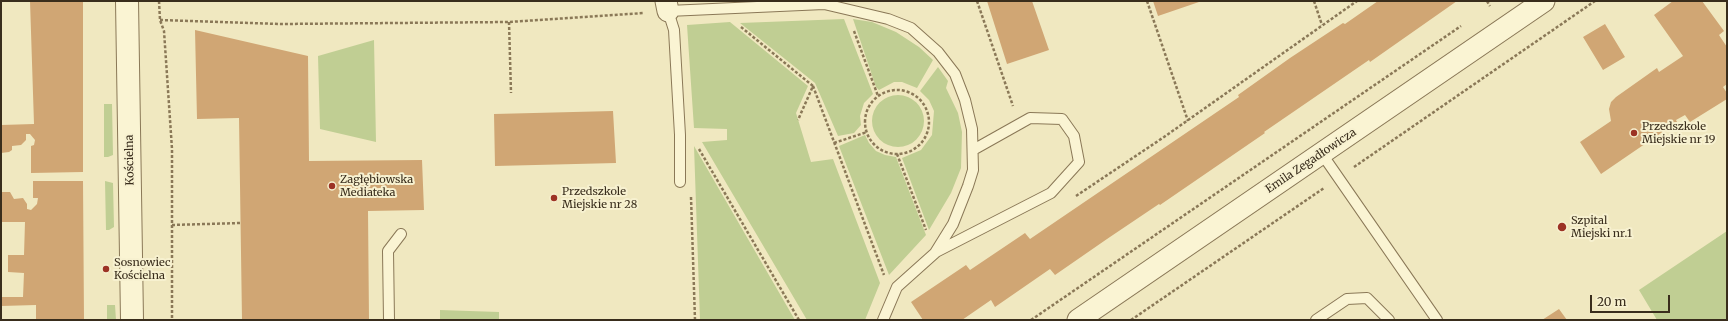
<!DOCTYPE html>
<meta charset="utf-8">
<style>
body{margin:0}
#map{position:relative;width:1728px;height:321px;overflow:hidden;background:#f0e8c0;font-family:Merriweather,serif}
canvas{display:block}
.frame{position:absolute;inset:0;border:2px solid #392d1c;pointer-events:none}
.scale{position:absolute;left:1590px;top:295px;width:80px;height:18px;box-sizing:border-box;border:2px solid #392d1c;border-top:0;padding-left:5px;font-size:12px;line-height:14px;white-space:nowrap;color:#392d1c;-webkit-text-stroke:3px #f7f1d0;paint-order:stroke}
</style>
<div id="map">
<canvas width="1728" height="321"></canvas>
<div class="frame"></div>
<div class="scale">20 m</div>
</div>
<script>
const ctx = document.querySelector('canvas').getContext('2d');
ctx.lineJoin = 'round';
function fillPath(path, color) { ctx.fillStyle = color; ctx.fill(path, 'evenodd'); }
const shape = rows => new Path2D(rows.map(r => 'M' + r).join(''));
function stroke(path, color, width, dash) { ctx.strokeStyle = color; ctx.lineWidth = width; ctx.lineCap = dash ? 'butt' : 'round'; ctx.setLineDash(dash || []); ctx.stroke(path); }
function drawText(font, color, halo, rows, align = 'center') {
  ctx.font = font + ' Merriweather,serif'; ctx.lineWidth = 4; ctx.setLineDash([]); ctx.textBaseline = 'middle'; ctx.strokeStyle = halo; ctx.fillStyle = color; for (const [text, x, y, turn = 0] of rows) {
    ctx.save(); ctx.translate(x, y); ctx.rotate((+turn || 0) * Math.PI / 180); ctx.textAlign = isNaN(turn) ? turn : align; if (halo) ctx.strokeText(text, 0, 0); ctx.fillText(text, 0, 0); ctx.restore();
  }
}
fillPath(shape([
 [844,19,873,94,864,103,860,116,861,125,854,133,838,136,815,83,740,23],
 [853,19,872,22,896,32,919,47,933,60,917,88,902,82,894,82,879,90,876,87],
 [730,22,808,86,796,113,811,162,833,159,880,283,865,320,807,320,702,142,727,140,727,129,694,128,687,25],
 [374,40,376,142,320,129,318,56],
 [938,67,948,81,946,88,958,113,962,132,961,168,951,193,929,230,902,158,921,150,932,135,934,111,929,100,920,91],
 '872 121a26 26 0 1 1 52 0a26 26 0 1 1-52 0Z',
 [104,104,112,104,113,155,108,157,104,157],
 [865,135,869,143,876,151,885,155,896,157,926,235,889,275,839,146],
 [694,146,795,320,700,320],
 [105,181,113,183,114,227,109,230,106,230],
 [1727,231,1727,320,1657,320,1639,290],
 [107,305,115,305,116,320,107,320],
 [440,310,499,312,499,320,440,320]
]), '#c0ce93');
fillPath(shape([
 [30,1,83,1,83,172,31,173,31,146,34,145,35,140,30,134,26,134,26,140,21,145,12,146,12,150,9,152,1,153,1,125,34,124],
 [987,1,1032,1,1049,50,1007,64],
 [1153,1,1198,1,1199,2,1158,16],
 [1378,1,1457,1,1370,62,1369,60,1264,132,1265,133,1160,205,1159,204,1107,239,1055,275,1050,269,995,307,991,300,962,320,923,320,911,302,966,265,970,270,1025,233,1030,239,1239,97,1238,95,1290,58,1343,23,1345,24],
 [1673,1,1702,1,1724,31,1719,35,1727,47,1727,84,1723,87,1727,93,1727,99,1690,122,1685,115,1676,120,1677,122,1601,174,1580,142,1611,121,1609,109,1611,102,1616,97,1657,68,1659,72,1683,56,1654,15],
 [1605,24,1625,57,1603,70,1583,37],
 [195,30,308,56,309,161,422,160,424,210,368,211,369,320,242,320,239,118,197,119],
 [613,111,616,163,495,166,494,114],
 [33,181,83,181,84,320,36,320,36,305,1,306,1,297,23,297,24,273,8,272,8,255,24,255,25,222,1,222,1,192,10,192,14,199,23,198,27,204,27,209,31,210,37,204,38,198,33,198],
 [1559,309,1567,320,1542,320]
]), '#d0a674');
const service = shape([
 [1322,154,1437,320],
 [680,182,680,135,674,30,668,11,824,4,888,19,911,28,938,52,955,74,965,100,972,129,973,170,968,186,953,224,935,253,897,287,883,320],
 [936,252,1051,193,1079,162,1074,136,1062,119,1030,118,973,150],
 [389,320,388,251,401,234],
 [1316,320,1347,299,1367,298,1389,320]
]);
const minor = shape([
 [666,1,668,11],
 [1078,320,1544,1]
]);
const tertiary = shape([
 [127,1,132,320]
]);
stroke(service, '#8a7857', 12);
stroke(minor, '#8a7857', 23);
stroke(tertiary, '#8a7857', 24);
stroke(shape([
 [159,1,160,20,164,31,172,149,172,320],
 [977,1,1013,106],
 [1147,1,1188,121],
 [1314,1,1322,25],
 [1487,1,1490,6],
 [160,20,281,24,509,22,644,13],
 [509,22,511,93],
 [741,27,813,86,798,120],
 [854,31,878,96],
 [813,86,884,275],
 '865 122a32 32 0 1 1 64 0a32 32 0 1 1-64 0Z',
 [834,143,867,132],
 [699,149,799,320],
 [897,154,926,230],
 [1354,167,1595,1],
 [1076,196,1164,137,1357,1],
 [691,197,695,320],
 [172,225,240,223],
 [1031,320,1461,26],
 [1131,320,1324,188]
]), '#8a7857', 2.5, [3, 2]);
stroke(service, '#faf4d3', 10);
stroke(minor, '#faf4d3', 21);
stroke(tertiary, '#faf4d3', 22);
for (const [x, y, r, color] of [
 [1634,133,4,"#9c3224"],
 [332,186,4,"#9c3224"],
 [554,198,4,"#9c3224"],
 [1562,227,5,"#9c3224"],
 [106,269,4,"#9c3224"]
]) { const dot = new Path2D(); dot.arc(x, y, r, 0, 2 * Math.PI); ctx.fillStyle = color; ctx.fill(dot); stroke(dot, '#f7f1d0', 1.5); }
drawText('11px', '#392d1c', '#f7f1d0', [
 ["Przedszkole",1642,127],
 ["Miejskie nr 19",1642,140],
 ["Zagłębiowska",340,180],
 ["Mediateka",340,193],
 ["Przedszkole",562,192],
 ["Miejskie nr 28",562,205],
 ["Szpital",1571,221],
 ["Miejski nr.1",1571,234],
 ["Sosnowiec",114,263],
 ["Kościelna",114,276]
], 'left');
drawText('11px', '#392d1c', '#f7f1d0', [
 ["Kościelna",130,160,-91],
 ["Emila Zegadłowicza",1311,161,-34]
]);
</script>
